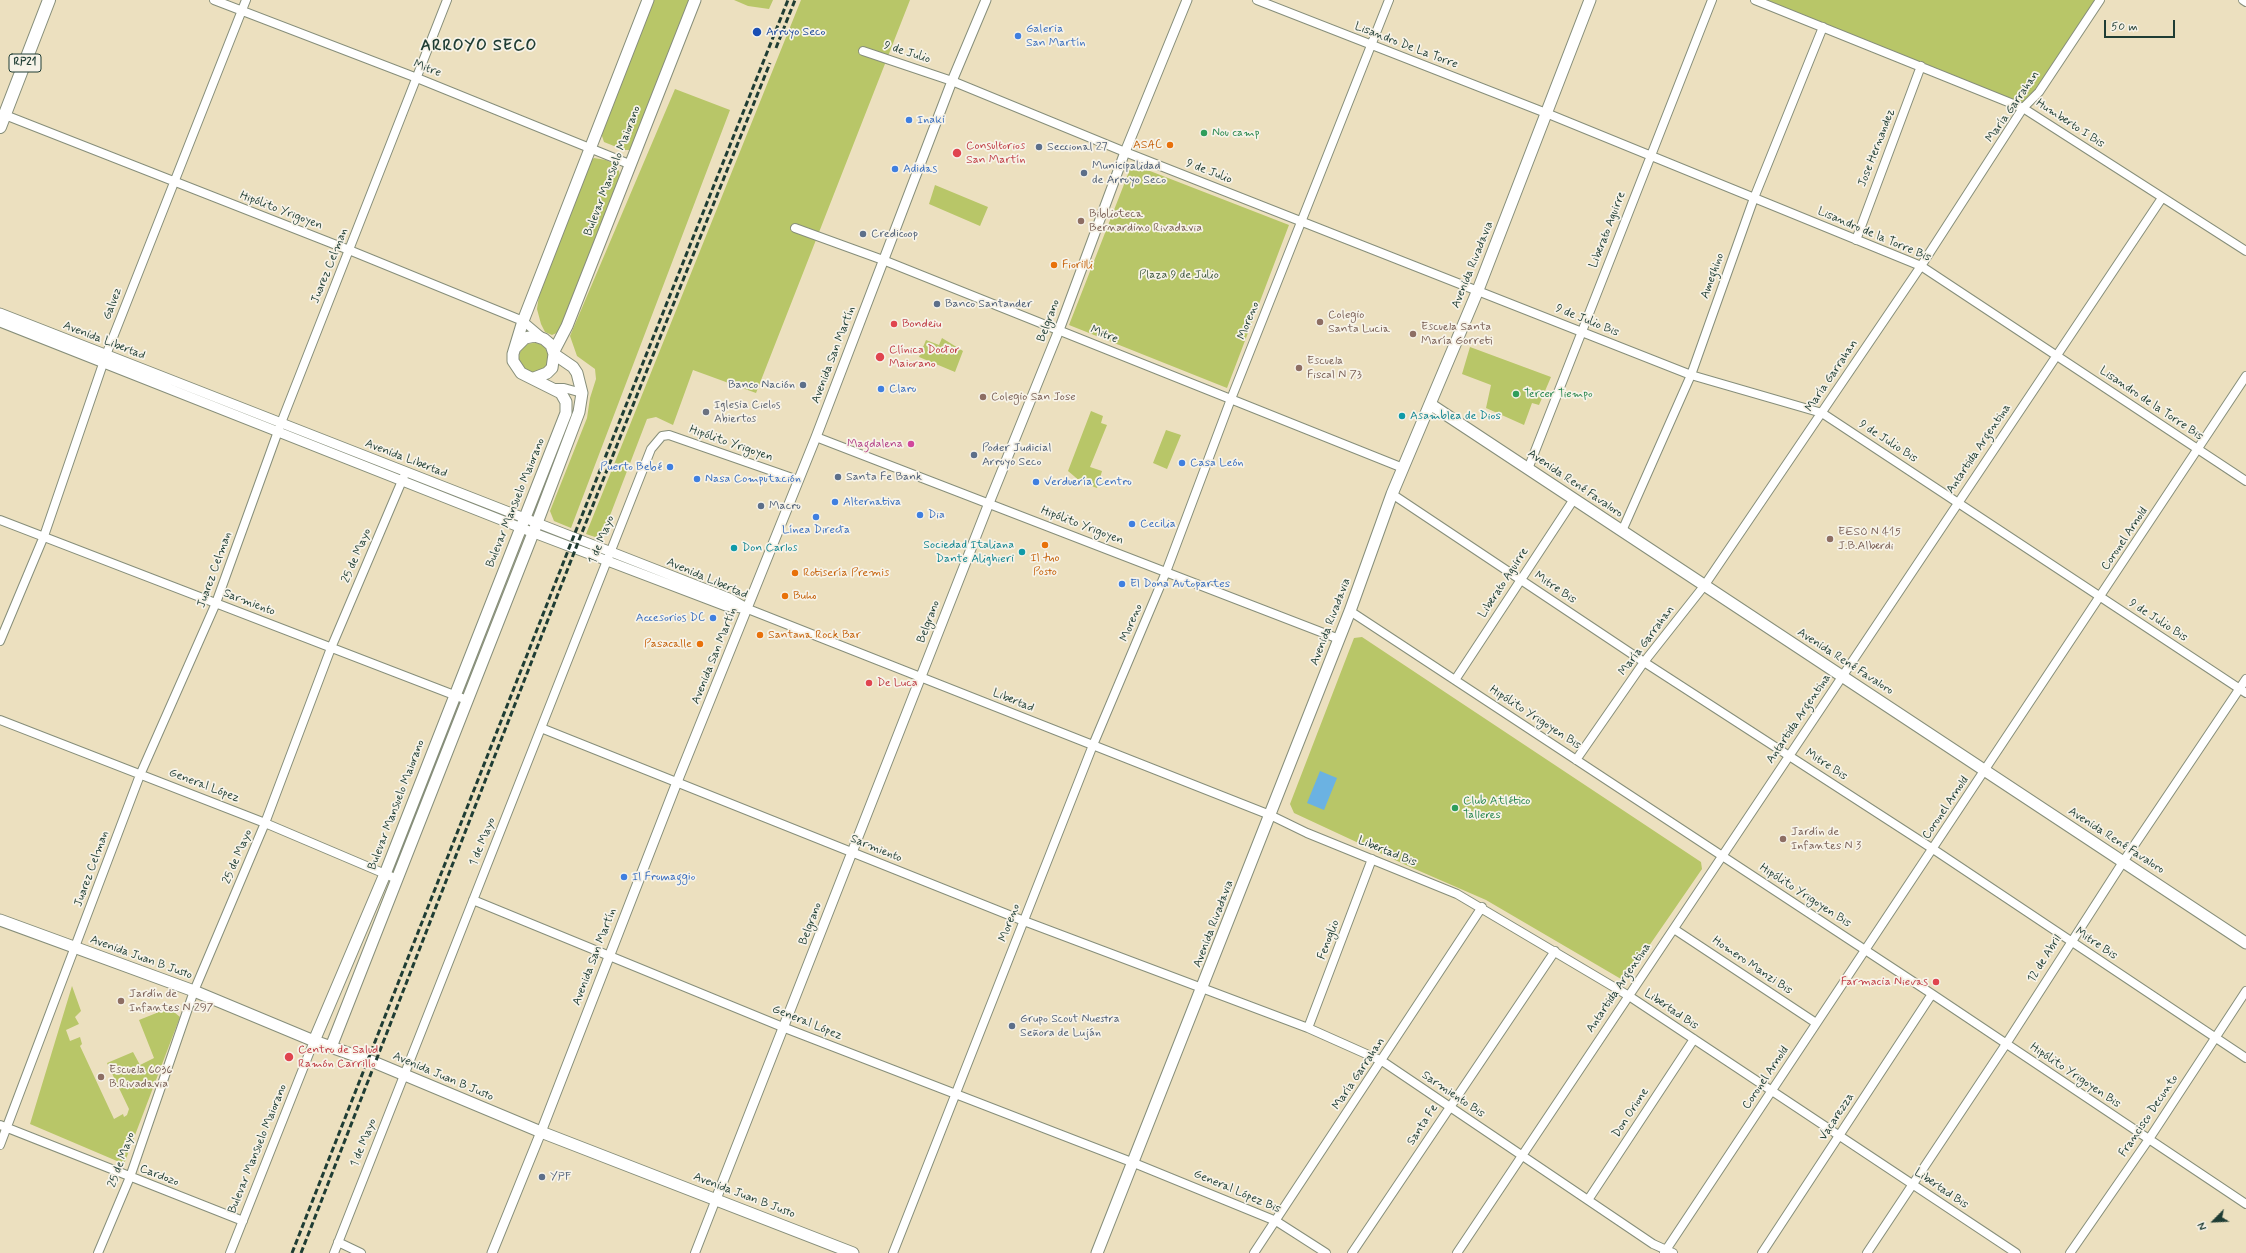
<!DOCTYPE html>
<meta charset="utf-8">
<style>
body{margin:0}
#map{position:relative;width:2246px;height:1253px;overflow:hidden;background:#ece0bf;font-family:Mynerve,sans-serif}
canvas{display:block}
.north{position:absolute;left:2194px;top:1201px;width:40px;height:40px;-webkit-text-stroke:3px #f7f3e8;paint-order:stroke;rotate:246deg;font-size:11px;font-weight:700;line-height:16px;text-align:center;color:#1f3d34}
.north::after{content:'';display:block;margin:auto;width:14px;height:18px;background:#1f3d34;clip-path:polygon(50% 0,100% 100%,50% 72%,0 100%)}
.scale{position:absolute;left:2104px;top:20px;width:71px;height:18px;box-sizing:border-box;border:2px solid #1f3d34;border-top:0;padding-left:5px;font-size:12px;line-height:14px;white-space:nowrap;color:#1f3d34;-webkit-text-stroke:3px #f7f3e8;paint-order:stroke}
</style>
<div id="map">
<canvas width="2246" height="1253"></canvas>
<div class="north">N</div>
<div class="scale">50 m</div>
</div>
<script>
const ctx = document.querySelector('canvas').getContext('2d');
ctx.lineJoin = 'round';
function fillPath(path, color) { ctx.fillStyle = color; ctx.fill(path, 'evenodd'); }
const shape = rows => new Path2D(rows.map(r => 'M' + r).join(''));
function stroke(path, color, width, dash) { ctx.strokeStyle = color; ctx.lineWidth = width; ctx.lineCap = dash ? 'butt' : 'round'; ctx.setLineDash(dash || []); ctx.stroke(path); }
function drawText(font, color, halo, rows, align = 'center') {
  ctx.font = font + ' Mynerve,sans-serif'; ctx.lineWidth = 3.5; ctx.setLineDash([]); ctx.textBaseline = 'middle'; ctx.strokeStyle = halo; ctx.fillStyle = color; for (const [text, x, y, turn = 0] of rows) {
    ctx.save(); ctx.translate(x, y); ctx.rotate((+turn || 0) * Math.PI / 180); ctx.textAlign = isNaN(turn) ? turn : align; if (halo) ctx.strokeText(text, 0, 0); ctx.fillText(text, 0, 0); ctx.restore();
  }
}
fillPath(shape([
 [652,0,689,0,634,145,630,150,624,150,604,142,601,133],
 [734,0,773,0,769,9,748,6],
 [801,0,910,0,756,393,693,370,673,425,656,417,647,419,601,539,586,534],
 [1755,0,2095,0,2023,108],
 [675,89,730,110,571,528,554,521,550,511,587,418,590,398,596,379,595,369,577,356,570,336],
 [594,158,606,160,614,164,619,171,620,177,563,327,559,332,552,335,545,332,541,324,537,309,539,295,588,163],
 [1132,164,1289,225,1227,388,1069,325],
 [935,185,988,207,980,226,929,204],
 [942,338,963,351,955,372,919,357,926,340,939,345],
 '519 358a15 15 0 1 1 30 0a15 15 0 1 1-30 0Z',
 [1470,347,1551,377,1539,405,1532,403,1524,425,1486,408,1491,385,1462,374],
 [1091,411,1103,416,1101,423,1107,425,1090,467,1102,471,1097,488,1081,482,1068,471],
 [1166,430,1181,435,1167,469,1153,463],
 [1362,637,1701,862,1702,869,1629,975,1621,979,1486,900,1408,866,1294,813,1290,804,1354,638],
 [72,986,81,1011,75,1017,79,1024,66,1030,70,1041,80,1037,82,1044,80,1046,114,1119,123,1114,124,1117,127,1115,129,1109,107,1063,133,1052,140,1065,154,1058,139,1020,169,1008,180,1017,124,1164,30,1124]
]), '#b8c668');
fillPath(shape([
 [1320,771,1337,778,1324,810,1307,803]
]), '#6bb2e2');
const minor = shape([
 [214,0,417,78,629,164],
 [1257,0,1546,113,1921,266,2246,481],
 [1755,0,2023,108,2246,251],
 [2243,0,2246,2],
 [863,51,952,81,1125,152,1691,375,1822,413,2246,693],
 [5,115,349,250,523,321,543,338],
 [795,228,883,260,1403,468],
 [1856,240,1921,66],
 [553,388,564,388,582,393],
 [816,437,1339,639],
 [1528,469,1712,0],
 [1392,494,1644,662,1933,849,2246,1058],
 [0,520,467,700],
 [1622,531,1691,375,1754,198,1823,27],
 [748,609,1270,815,1307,833,1457,894,1629,996,2016,1253],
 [1350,611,1932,994,2246,1204],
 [0,641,44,536,106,355,246,0],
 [1455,680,1574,499],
 [0,720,265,823,397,879],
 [541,728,1024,921,1308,1028,1382,1061,1653,1244,1673,1253],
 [1576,760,1644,662,1704,586,1921,266,2023,108,2039,92,2100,0],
 [473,900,785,1028,1134,1163,1276,1221,1326,1253],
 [1674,929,1816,1023],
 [1308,1028,1372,859],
 [0,1125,243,1221],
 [0,1145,140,775,216,603,281,423,447,0],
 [1588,1200,1694,1039],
 [338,1242,361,1253],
 [98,1253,130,1177,194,991,265,823,331,648,404,476],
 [230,1253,314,1041],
 [334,1253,651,449,662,436,669,435,798,480],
 [695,1253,716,1199],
 [893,1253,1093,745,1166,572,1231,399,1389,0],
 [1254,1253,1482,907],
 [1352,1253,1555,951],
 [1457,1253,2162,198],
 [1664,1253,2246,376],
 [1762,1253,1932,994],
 [1867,1253,2006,1044,2123,862,2246,679],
 [2070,1253,2149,1139,2246,991]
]);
const tertiary = shape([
 [0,313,729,598,748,609],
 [0,322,534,533,726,606,742,608],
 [716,1199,989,503,1059,330,1125,152,1187,0],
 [492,1253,541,1132,677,782,816,437,952,81,986,0]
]);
const secondary = shape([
 [516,347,525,338,535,336,544,339,551,345,554,354,552,368,547,373,534,378],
 [554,351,567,326,695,0],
 [1430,404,2246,943],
 [0,920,194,991,314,1041,376,1063,541,1132,853,1253],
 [314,1041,385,874,566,413,566,402,561,393,521,373,513,361,513,354,523,321,648,0],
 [331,1047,537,523,579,412,582,393,577,373,573,367,554,354],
 [1097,1253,1350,611,1392,494,1478,290,1590,0]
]);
const primary = shape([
 [0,127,49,0]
]);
stroke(minor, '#868e7a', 10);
stroke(tertiary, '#868e7a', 11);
stroke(secondary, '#868e7a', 13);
stroke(primary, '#868e7a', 14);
stroke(minor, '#fff', 8);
stroke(tertiary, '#fff', 9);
stroke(secondary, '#fff', 11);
stroke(primary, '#fff', 12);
stroke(shape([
 [776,48,795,0],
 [292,1253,573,538,788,0],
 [301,1253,579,540,770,63]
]), '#1f3d34', 3, [6, 3]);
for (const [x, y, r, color] of [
 [757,32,5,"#1a4fb4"],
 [1018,36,4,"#3f7fe0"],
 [909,120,4,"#3f7fe0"],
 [1204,133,4,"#2e9e5b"],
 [1170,145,4,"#e8710a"],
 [1039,147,4,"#5c6f8a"],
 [957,153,5,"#e0444e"],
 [895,169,4,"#3f7fe0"],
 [1084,173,4,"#5c6f8a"],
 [1081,221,4,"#8d6e63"],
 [863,234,4,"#5c6f8a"],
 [1054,265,4,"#e8710a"],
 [937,304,4,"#5c6f8a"],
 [1320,322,4,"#8d6e63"],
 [894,324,4,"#e0444e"],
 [1413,334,4,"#8d6e63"],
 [880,357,5,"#e0444e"],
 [1299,368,4,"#8d6e63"],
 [803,385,4,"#5c6f8a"],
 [881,389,4,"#3f7fe0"],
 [1516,394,4,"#2e9e5b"],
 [983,397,4,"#8d6e63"],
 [706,412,4,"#6b7280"],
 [1402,416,4,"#0f9aa8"],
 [911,444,4,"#d1479c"],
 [974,455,4,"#5c6f8a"],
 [1182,463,4,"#3f7fe0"],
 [670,467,4,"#3f7fe0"],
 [838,477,4,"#5c6f8a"],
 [697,479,4,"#3f7fe0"],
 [1036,482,4,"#3f7fe0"],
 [835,502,4,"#3f7fe0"],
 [761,506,4,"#5c6f8a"],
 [920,515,4,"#3f7fe0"],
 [816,517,4,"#3f7fe0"],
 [1132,524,4,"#3f7fe0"],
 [1830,539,4,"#8d6e63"],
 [1045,545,4,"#e8710a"],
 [734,548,4,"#0f9aa8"],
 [1022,552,4,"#0f9aa8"],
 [795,573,4,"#e8710a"],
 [1122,584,4,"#3f7fe0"],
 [785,596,4,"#e8710a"],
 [713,618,4,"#3f7fe0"],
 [760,635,4,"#e8710a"],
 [700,644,4,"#e8710a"],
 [869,683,4,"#e0444e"],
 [1455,808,4,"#2e9e5b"],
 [1783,839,4,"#8d6e63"],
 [624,877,4,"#3f7fe0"],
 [1936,982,4,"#e0444e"],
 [121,1001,4,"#8d6e63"],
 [1012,1026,4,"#5c6f8a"],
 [289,1057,5,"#e0444e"],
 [101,1077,4,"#8d6e63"],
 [542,1177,4,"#5c6f8a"]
]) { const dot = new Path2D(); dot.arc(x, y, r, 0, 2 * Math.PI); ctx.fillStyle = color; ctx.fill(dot); stroke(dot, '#f7f3e8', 1.5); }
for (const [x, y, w] of [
 [25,63,32]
]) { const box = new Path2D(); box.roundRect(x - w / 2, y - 9, w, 18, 3); ctx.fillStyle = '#f7f3e8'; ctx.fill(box); stroke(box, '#1f3d34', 1); }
drawText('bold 11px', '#1f3d34', null, [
 ["RP21",25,63]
]);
drawText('12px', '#366cbe', '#f7f3e8', [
 ["Galeria",1026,29],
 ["San Martín",1026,43],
 ["Inaki",917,120],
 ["Adidas",903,169],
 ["Claro",889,389],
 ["Casa León",1190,463],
 ["Puerto Bebé",662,467,"right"],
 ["Nasa Computación",705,479],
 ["Verduería Centro",1044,482],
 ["Alternativa",843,502],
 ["Dia",928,515],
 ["Cecilia",1140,524],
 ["Línea Directa",816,530,"center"],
 ["El Dona Autopartes",1130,584],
 ["Accesorios DC",705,618,"right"],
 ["Il Fromaggio",632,877]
], 'left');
drawText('12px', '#164399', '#f7f3e8', [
 ["Arroyo Seco",766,32]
], 'left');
drawText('12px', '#1f3d34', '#f7f3e8', [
 ["Lisandro De La Torre",1406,46,21],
 ["9 de Julio",907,53,18],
 ["Mitre",427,69,21],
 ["María Garrahan",2013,107,-55],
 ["Humberto I Bis",2070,124,33],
 ["Jose Hernandez",1877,148,-69],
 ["Bulevar Mansuelo Maiorano",613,171,-69],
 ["9 de Julio",1209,172,21],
 ["Hipólito Yrigoyen",281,211,21],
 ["Liberato Aguirre",1608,230,-69],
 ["Lisandro de la Torre Bis",1874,235,23],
 ["Avenida Rivadavia",1473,265,-68],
 ["Juarez Celman",330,266,-68],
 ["Ameghino",1713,276,-70],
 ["Galvez",113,304,-69],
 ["Belgrano",1049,321,-69],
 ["Moreno",1249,321,-68],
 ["9 de Julio Bis",1587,321,22],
 ["Mitre",1104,335,22],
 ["Avenida Libertad",104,341,21],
 ["Avenida San Martín",834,355,-69],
 ["María Garrahan",1832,376,-56],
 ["Lisandro de la Torre Bis",2151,404,34],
 ["9 de Julio Bis",1888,442,33],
 ["Hipólito Yrigoyen",731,444,19],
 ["Antartida Argentina",1979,449,-56],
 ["Avenida Libertad",406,459,21],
 ["Avenida René Favaloro",1575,484,34],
 ["Bulevar Mansuelo Maiorano",516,503,-68],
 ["Hipólito Yrigoyen",1082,526,21],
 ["Coronel Arnold",2125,539,-56],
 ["1 de Mayo",602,540,-68],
 ["25 de Mayo",357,556,-67],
 ["Juarez Celman",215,570,-70],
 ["Avenida Libertad",707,579,23],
 ["Liberato Aguirre",1504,583,-57],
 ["Mitre Bis",1555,588,34],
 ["Sarmiento",249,603,21],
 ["9 de Julio Bis",2158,621,33],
 ["Belgrano",929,622,-69],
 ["Avenida Rivadavia",1331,622,-69],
 ["Moreno",1132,623,-67],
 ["María Garrahan",1647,641,-53],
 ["Avenida San Martín",715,656,-68],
 ["Avenida René Favaloro",1845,662,33],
 ["Libertad",1013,701,22],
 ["Hipólito Yrigoyen Bis",1535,718,33],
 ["Antartida Argentina",1799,719,-56],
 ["Mitre Bis",1826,765,33],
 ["General López",204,786,21],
 ["Bulevar Mansuelo Maiorano",397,805,-69],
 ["Coronel Arnold",1946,808,-56],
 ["Avenida René Favaloro",2116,841,33],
 ["1 de Mayo",483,842,-68],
 ["Sarmiento",876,849,22],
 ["Libertad Bis",1387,852,22],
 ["25 de Mayo",238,857,-67],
 ["Juarez Celman",92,869,-70],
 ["Hipólito Yrigoyen Bis",1805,896,33],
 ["Moreno",1010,923,-69],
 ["Belgrano",811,924,-69],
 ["Avenida Rivadavia",1214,924,-69],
 ["Fenoglio",1329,940,-69],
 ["Mitre Bis",2096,944,34],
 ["Avenida San Martín",595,957,-69],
 ["Avenida Juan B Justo",141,958,20],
 ["12 de Abril",2045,959,-58],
 ["Homero Manzi Bis",1752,966,34],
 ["Antartida Argentina",1619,988,-56],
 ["Libertad Bis",1671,1010,34],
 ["General López",807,1023,22],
 ["María Garrahan",1359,1074,-56],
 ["Hipólito Yrigoyen Bis",2075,1076,34],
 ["Avenida Juan B Justo",443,1077,23],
 ["Coronel Arnold",1766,1078,-56],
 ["Sarmiento Bis",1453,1095,34],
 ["Don Orione",1631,1113,-57],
 ["Francisco Decunto",2149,1116,-56],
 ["Vacarezza",1837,1117,-57],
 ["Santa Fe",1423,1125,-57],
 ["1 de Mayo",364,1143,-68],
 ["Bulevar Mansuelo Maiorano",258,1149,-68],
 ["25 de Mayo",122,1160,-70],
 ["Cardozo",159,1176,21],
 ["Libertad Bis",1941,1189,34],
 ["General López Bis",1237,1192,23],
 ["Avenida Juan B Justo",744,1196,21]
]);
drawText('12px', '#27864d', '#f7f3e8', [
 ["Nou camp",1212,133],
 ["Tercer Tiempo",1524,394],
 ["Club Atlético",1463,801],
 ["Talleres",1463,815]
], 'left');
drawText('12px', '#c56008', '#f7f3e8', [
 ["ASAC",1162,145,"right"],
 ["Fiorilli",1062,265],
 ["Il tuo",1045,558,"center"],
 ["Posto",1045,572,"center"],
 ["Rotisería Premis",803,573],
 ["Buho",793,596],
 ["Santana Rock Bar",768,635],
 ["Pasacalle",692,644,"right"]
], 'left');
drawText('12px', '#be3a42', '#f7f3e8', [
 ["Consultorios",966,146],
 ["San Martín",966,160],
 ["Bondeiu",902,324],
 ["Clínica Doctor",889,350],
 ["Maiorano",889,364],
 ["De Luca",877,683],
 ["Farmacia Nievas",1928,982,"right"],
 ["Centro de Salud",298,1050],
 ["Ramón Carrillo",298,1064]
], 'left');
drawText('12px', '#4e5e75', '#f7f3e8', [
 ["Seccional 27",1047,147],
 ["Municipalidad",1092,166],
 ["de Arroyo Seco",1092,180],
 ["Credicoop",871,234],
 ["Banco Santander",945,304],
 ["Banco Nación",795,385,"right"],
 ["Poder Judicial",982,448],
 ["Arroyo Seco",982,462],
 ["Santa Fe Bank",846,477],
 ["Macro",769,506],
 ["Grupo Scout Nuestra",1020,1019],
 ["Señora de Luján",1020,1033],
 ["YPF",550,1177]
], 'left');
drawText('12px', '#785e54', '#f7f3e8', [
 ["Biblioteca",1089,214],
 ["Bernardino Rivadavia",1089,228],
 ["Colegio",1328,315],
 ["Santa Lucia",1328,329],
 ["Escuela Santa",1421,327],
 ["María Gorreti",1421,341],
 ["Escuela",1307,361],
 ["Fiscal N 73",1307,375],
 ["Colegio San Jose",991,397],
 ["EESO N 415",1838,532],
 ["J.B.Alberdi",1838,546],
 ["Jardín de",1791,832],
 ["Infantes N 3",1791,846],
 ["Jardín de",129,994],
 ["Infantes N 297",129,1008],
 ["Escuela 6036",109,1070],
 ["B.Rivadavia",109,1084]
], 'left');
drawText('12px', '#3e583e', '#f7f3e8', [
 ["Plaza 9 de Julio",1179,275]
]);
drawText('12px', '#5b616d', '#f7f3e8', [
 ["Iglesia Cielos",714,405],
 ["Abiertos",714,419]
], 'left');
drawText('12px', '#0d838f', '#f7f3e8', [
 ["Asamblea de Dios",1410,416],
 ["Sociedad Italiana",1014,545,"right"],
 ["Dante Alighieri",1014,559,"right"],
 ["Don Carlos",742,548]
], 'left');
drawText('12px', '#b23c85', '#f7f3e8', [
 ["Magdalena",903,444]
], 'right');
ctx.letterSpacing = '1px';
drawText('bold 16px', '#1f3d34', '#f7f3e8', [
 ["ARROYO SECO",479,47]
]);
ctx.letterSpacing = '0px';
</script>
